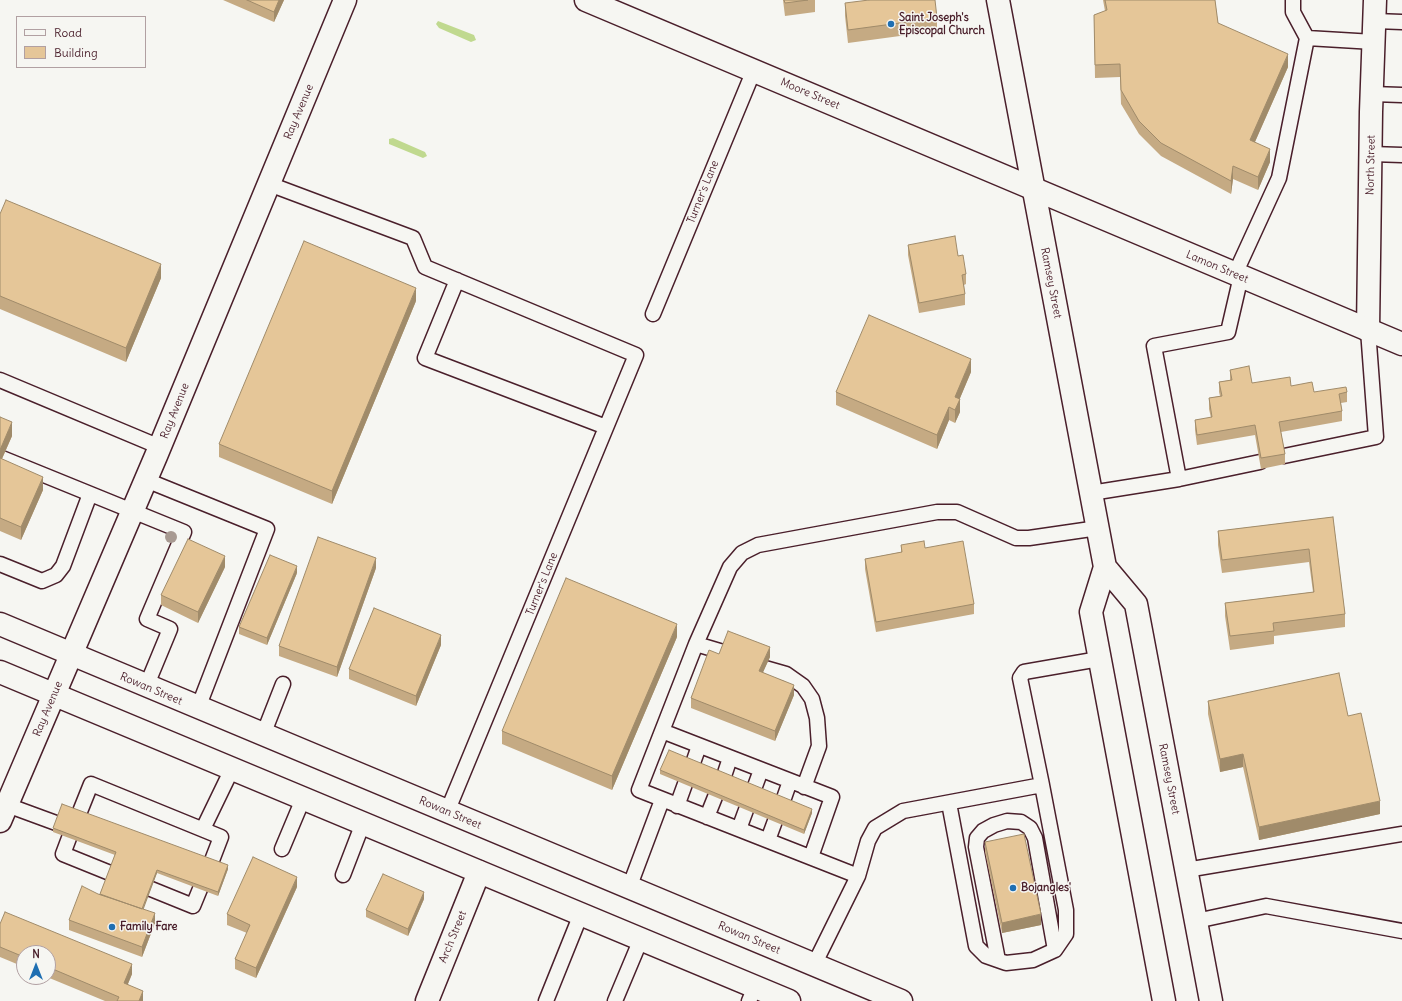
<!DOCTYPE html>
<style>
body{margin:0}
#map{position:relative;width:1402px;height:1001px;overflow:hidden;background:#f6f6f2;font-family:Delius,sans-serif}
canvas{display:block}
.legend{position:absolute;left:16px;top:16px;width:130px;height:52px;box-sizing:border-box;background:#f6f6f2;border:1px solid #b1a0a2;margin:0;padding:5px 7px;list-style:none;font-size:12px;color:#4a1f2b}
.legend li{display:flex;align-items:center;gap:8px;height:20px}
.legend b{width:20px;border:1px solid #b1a0a2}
.north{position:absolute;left:16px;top:945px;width:40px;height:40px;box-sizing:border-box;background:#f6f6f2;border:1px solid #b1a0a2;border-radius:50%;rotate:0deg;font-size:11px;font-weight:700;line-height:16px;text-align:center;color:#4a1f2b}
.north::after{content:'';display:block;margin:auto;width:14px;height:18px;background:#1f6fb2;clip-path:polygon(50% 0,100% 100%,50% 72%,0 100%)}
</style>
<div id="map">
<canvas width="1402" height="1001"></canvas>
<ul class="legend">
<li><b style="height:5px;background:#f6f6f2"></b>Road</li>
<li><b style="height:11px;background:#e5c698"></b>Building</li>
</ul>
<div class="north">N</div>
</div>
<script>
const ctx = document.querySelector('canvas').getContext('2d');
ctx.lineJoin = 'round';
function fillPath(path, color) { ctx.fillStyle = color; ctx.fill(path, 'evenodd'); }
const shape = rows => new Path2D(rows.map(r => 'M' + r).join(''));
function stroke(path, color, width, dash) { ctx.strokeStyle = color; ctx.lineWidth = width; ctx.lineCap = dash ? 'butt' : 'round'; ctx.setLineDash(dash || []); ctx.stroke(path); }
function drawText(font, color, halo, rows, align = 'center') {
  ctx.font = font + ' Delius,sans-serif'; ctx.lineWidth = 3; ctx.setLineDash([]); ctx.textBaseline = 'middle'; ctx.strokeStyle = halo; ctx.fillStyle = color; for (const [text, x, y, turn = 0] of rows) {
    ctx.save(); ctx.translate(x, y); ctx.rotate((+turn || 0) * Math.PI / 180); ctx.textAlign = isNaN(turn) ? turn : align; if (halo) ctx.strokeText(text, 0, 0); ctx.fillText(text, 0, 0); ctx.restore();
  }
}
fillPath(shape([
 [438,21,474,35,476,40,471,42,439,28,436,24],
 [393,138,425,152,427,156,423,158,389,144,389,139]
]), '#c0d98f');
const service = shape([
 [1293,0,1293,12,1307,38,1374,42],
 [1375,21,1402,22],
 [1372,94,1402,95],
 [1371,154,1402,155],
 [269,184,413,238,425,267,636,355,447,812],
 [1235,274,1279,178,1307,38],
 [457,280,425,358,606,427],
 [653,314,754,70],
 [0,380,160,447],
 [1284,456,1376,437,1368,330],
 [2,458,184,532,147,619,170,629,146,687],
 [1179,479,1154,346,1228,332,1241,276],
 [146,480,267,529,198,708],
 [1091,493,1179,479,1260,462],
 [0,564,42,581,56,575,63,566,90,494],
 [696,644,723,652],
 [765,668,786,674,803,686,812,699,817,718,819,746,804,787],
 [662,731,832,797,811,857],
 [263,735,283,684],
 [693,763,699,746],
 [724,776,730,758],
 [754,789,761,770],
 [783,801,790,781],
 [949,803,976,946,986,956,1006,963,1033,960,1055,950,1066,934,1066,910,1042,785],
 [7,805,56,823],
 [677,806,685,784],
 [79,814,91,784,221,837,211,863],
 [707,817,715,797],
 [203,829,232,769],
 [739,829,746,810],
 [69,838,63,854,110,873],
 [768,840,775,821],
 [282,849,303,799],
 [1186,870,1402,834],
 [343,875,363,823],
 [858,876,868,841,875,828,903,811,1042,785,1020,678,1024,672,1099,659],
 [629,888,662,800],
 [151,889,193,906,200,889],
 [1196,921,1266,906,1402,931],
 [998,960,976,847,977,838,983,831,994,825,1007,821,1021,822,1030,828,1035,838,1055,950],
 [814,965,858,876,639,790,696,644,730,567,742,553,758,545,937,512,957,512,1016,538,1029,538,1098,528],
 [546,1001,581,914],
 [615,1001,641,939],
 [749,1001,755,987]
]);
const minor = shape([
 [1368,330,1371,112,1375,0],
 [427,1001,479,872]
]);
const tertiary = shape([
 [586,0,1402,344],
 [0,821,156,456,345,0]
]);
const primary = shape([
 [998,0,1105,567,1091,612,1164,1001],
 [1105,567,1136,604,1211,1001],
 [0,624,901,1001],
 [0,672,789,1001]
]);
stroke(service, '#4a1f2b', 17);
stroke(minor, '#4a1f2b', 25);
stroke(tertiary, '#4a1f2b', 25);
stroke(primary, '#4a1f2b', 25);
stroke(service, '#f6f6f2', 14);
stroke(minor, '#f6f6f2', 22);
stroke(tertiary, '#f6f6f2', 22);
stroke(primary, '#f6f6f2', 22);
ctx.fillStyle = '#a89a92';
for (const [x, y] of [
 [171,537]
]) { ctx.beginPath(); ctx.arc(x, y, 6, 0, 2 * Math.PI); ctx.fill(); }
fillPath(shape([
 [223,0,284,0,274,22],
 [783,0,815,0,815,12,785,16],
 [1103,0,1215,0,1218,23,1288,67,1255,142,1270,162,1258,190,1233,179,1231,194,1161,156,1139,134,1121,104,1120,77,1095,78,1094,15,1105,11],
 [845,3,937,18,937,31,848,43,845,16],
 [0,214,161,278,126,362,0,309],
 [908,245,958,256,966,274,966,284,964,285,965,294,965,305,919,313,908,255],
 [416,301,332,504,219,457,219,444],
 [1230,370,1252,383,1291,386,1314,392,1347,392,1347,402,1341,403,1342,411,1342,421,1281,432,1285,454,1285,464,1261,469,1255,435,1197,445,1195,430,1195,420,1211,418,1209,409,1209,398,1220,396,1219,392,1219,382,1230,380],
 [971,372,960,398,960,412,955,423,949,420,937,449,836,405,836,392],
 [0,417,12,436,2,459,43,490,21,540,0,531],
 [1333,517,1345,614,1345,627,1274,636,1274,644,1230,650,1225,616,1225,603,1313,592,1309,562,1222,573,1218,545,1218,531],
 [901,545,925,548,974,604,974,614,876,632,865,569,865,559,901,552],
 [225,567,198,623,161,605,161,595],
 [376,568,337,677,279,656,279,646],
 [297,573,267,645,239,634,239,627],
 [677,637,612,790,502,744,502,731],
 [441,645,416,706,349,679,349,669],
 [719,654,770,657,763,672,794,695,775,741,691,708,691,698],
 [1208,701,1348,716,1380,814,1259,840,1243,767,1220,772,1208,714],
 [660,770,812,813,804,834,660,774],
 [53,828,228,869,218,896,157,873,143,909,155,923,142,957,69,930,69,920,100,894,115,855,53,832],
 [985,842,1041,925,1002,933,985,852],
 [297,887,256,978,235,969,235,959,247,933,227,925,227,914],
 [424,899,408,936,366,917,366,910],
 [0,924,132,974,128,984,143,1001,105,1001,47,977,48,977,48,953,24,953,24,967,0,957]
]), '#c5aa83');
fillPath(shape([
 [279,0,284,0,274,22,274,12],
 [1288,54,1288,67,1250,153,1250,140],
 [1270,149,1270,162,1258,190,1258,177],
 [1233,166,1233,179,1231,194,1231,181],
 [161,264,161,278,126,362,126,348],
 [416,288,416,301,332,504,332,491],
 [971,359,971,372,955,410,955,397],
 [960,399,960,412,955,423,955,410],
 [949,407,949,420,937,449,937,435],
 [12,422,12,436,0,463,0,450],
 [43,477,43,490,21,540,21,527],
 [225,556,225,567,198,623,198,612],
 [376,558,376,568,337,677,337,667],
 [297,566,297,573,267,645,267,638],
 [677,624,677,637,612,790,612,776],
 [441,635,441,645,416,706,416,696],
 [770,647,770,657,759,681,759,671],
 [794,685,794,695,775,741,775,731],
 [1243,754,1243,767,1220,772,1220,759],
 [1380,801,1380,814,1259,840,1259,827],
 [812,809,812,813,804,834,804,830],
 [228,865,228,869,218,896,218,892],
 [157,870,157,873,140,919,140,916],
 [297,877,297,887,256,978,256,968],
 [424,892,424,899,408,936,408,929],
 [155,913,155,923,142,957,142,947],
 [1041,914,1041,925,1002,933,1002,923],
 [132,964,132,974,124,993,124,983],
 [143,991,143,1001,139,1001]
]), '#a08b6a');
const building = shape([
 [247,0,279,0,274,12,247,0],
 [784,0,808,0,785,3,784,0],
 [869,0,935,0,937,18,848,30,845,3,869,0],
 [1105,0,1215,0,1218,23,1288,54,1250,140,1270,149,1258,177,1233,166,1231,181,1161,143,1139,121,1121,90,1120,64,1095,65,1094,15,1107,10,1105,0],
 [6,200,161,264,126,348,0,296,0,214,6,200],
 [955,236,958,256,963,255,966,274,962,275,965,294,919,303,908,245,955,236],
 [304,241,416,288,332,491,219,444,304,241],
 [869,315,971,359,955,397,960,399,955,410,949,407,937,435,836,392,869,315],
 [1249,366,1252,383,1290,377,1291,386,1312,382,1314,392,1346,387,1347,392,1339,394,1342,411,1279,422,1285,454,1261,458,1255,425,1197,435,1195,420,1212,417,1209,398,1222,396,1219,382,1232,380,1230,370,1249,366],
 [0,417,12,422,0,450,0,417],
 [0,458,43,477,21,527,0,518,0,458],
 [1333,517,1345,614,1273,623,1274,631,1230,636,1225,603,1314,592,1309,549,1222,560,1218,531,1333,517],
 [318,537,376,558,337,667,279,646,318,537],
 [188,539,225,556,198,612,161,595,188,539],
 [924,541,925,548,963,541,974,604,876,622,865,559,902,552,901,545,924,541],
 [270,555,297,566,267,638,239,627,270,555],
 [566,578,677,624,612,776,502,731,566,578],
 [374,608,441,635,416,696,349,669,374,608],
 [728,631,770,647,759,671,794,685,775,731,691,698,709,650,719,654,728,631],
 [1339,673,1348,716,1361,713,1380,801,1259,827,1243,754,1220,759,1208,701,1339,673],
 [669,750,812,809,804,830,660,770,669,750],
 [62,804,228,865,218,892,157,870,142,909,100,894,116,852,53,828,62,804],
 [1024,834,1041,914,1002,923,985,842,1024,834],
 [253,857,297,877,256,968,235,959,250,925,227,914,253,857],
 [383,874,424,892,408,929,366,910,383,874],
 [82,886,98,894,155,913,142,947,69,920,82,886],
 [5,912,132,964,124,983,143,991,139,1001,117,1001,119,997,48,967,48,953,24,953,24,957,0,947,0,924,5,912]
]);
fillPath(building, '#e5c698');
stroke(building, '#a08b6a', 1);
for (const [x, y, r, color] of [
 [891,24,4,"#1f6fb2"],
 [1013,888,4,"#1f6fb2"],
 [112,927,4,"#1f6fb2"]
]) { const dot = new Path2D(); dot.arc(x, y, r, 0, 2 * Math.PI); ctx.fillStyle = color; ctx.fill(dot); stroke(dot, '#f6f6f2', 1.5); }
drawText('bold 11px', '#4a1f2b', '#f6f6f2', [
 ["Saint Joseph's",899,18],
 ["Episcopal Church",899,31],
 ["Bojangles'",1021,888],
 ["Family Fare",120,927]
], 'left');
drawText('11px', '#4a1f2b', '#f6f6f2', [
 ["Moore Street",810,94,23],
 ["Ray Avenue",299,112,-67],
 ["North Street",1371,165,-89],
 ["Turner's Lane",703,192,-68],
 ["Lamon Street",1217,267,23],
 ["Ramsey Street",1051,283,79],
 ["Ray Avenue",175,411,-68],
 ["Turner's Lane",542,584,-68],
 ["Rowan Street",151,689,23],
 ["Ray Avenue",48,709,-67],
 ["Ramsey Street",1169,779,79],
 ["Rowan Street",450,813,23],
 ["Arch Street",453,937,-68],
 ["Rowan Street",749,938,23]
]);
</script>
